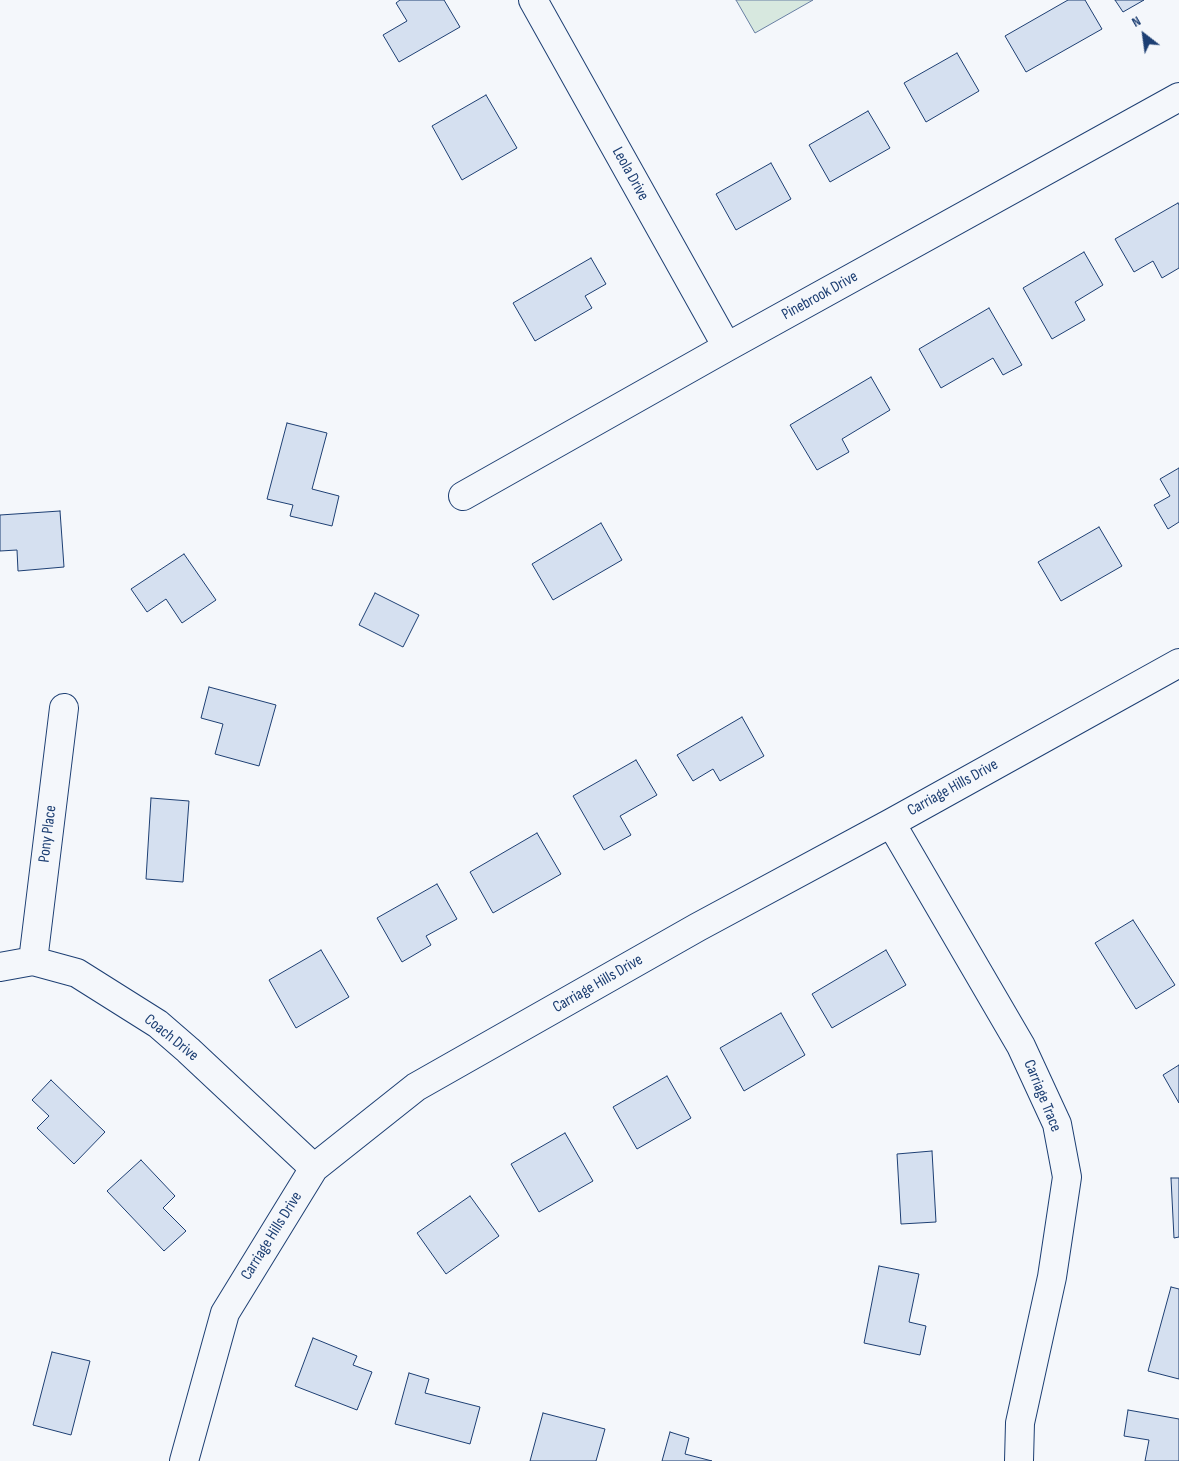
<!DOCTYPE html>
<style>
body{margin:0}
#map{position:relative;width:1179px;height:1461px;overflow:hidden;background:#f4f7fb;font-family:"Sofia Sans Condensed",sans-serif}
canvas{display:block}
.north{position:absolute;left:1119px;top:10px;width:50px;height:50px;-webkit-text-stroke:4px #f4f7fb;paint-order:stroke;rotate:330deg;font-size:14px;font-weight:700;line-height:20px;text-align:center;color:#1d3f73}
.north::after{content:'';display:block;margin:auto;width:18px;height:22px;background:#1d3f73;clip-path:polygon(50% 0,100% 100%,50% 72%,0 100%)}
</style>
<div id="map">
<canvas width="1179" height="1461"></canvas>
<div class="north">N</div>
</div>
<script>
const ctx = document.querySelector('canvas').getContext('2d');
ctx.lineJoin = 'round';
function fillPath(path, color) { ctx.fillStyle = color; ctx.fill(path, 'evenodd'); }
const shape = rows => new Path2D(rows.map(r => 'M' + r).join(''));
function stroke(path, color, width, dash) { ctx.strokeStyle = color; ctx.lineWidth = width; ctx.lineCap = dash ? 'butt' : 'round'; ctx.setLineDash(dash || []); ctx.stroke(path); }
function drawText(font, color, halo, rows, align = 'center') {
  ctx.font = font + ' "Sofia Sans Condensed",sans-serif'; ctx.lineWidth = 4; ctx.setLineDash([]); ctx.textBaseline = 'middle'; ctx.strokeStyle = halo; ctx.fillStyle = color; for (const [text, x, y, turn = 0] of rows) {
    ctx.save(); ctx.translate(x, y); ctx.rotate((+turn || 0) * Math.PI / 180); ctx.textAlign = isNaN(turn) ? turn : align; if (halo) ctx.strokeText(text, 0, 0); ctx.fillText(text, 0, 0); ctx.restore();
  }
}
const green = shape([
 [736,0,813,0,755,33,736,0]
]);
fillPath(green, '#d7e8df');
stroke(green, '#687fa3', 1);
const building = shape([
 [400,0,444,0,460,27,399,62,383,35,407,21,396,3,400,0],
 [1068,0,1085,0,1102,29,1026,72,1005,36,1068,0],
 [1115,0,1144,0,1123,12,1115,0],
 [957,53,979,91,926,122,904,83,957,53],
 [486,95,517,148,462,180,432,126,486,95],
 [868,111,890,148,830,182,809,145,868,111],
 [771,163,791,199,736,230,716,194,771,163],
 [1178,203,1179,205,1179,268,1162,278,1153,261,1134,272,1115,239,1178,203],
 [1084,252,1103,285,1075,302,1085,320,1052,339,1023,288,1084,252],
 [591,258,606,284,585,296,592,308,535,341,513,303,591,258],
 [989,308,1022,365,1003,375,993,358,941,388,919,349,989,308],
 [871,377,890,410,842,439,849,452,817,470,790,425,871,377],
 [287,423,327,433,312,489,339,496,332,526,290,516,293,505,267,499,287,423],
 [1179,468,1179,522,1168,529,1154,505,1170,496,1160,479,1179,468],
 [60,511,64,567,18,571,17,550,0,551,0,515,60,511],
 [601,523,622,560,553,600,532,564,601,523],
 [1099,527,1122,566,1061,601,1038,562,1099,527],
 [184,554,216,600,182,623,166,599,147,612,131,589,184,554],
 [375,593,419,615,403,647,359,625,375,593],
 [209,687,276,705,259,766,215,754,223,724,201,718,209,687],
 [742,717,764,756,720,781,713,769,693,781,677,755,742,717],
 [636,760,657,795,620,816,631,835,604,850,573,796,636,760],
 [151,798,189,801,183,882,146,879,151,798],
 [537,833,561,874,493,913,470,872,537,833],
 [437,884,457,919,426,936,431,945,402,962,377,918,437,884],
 [1133,920,1175,985,1136,1009,1095,943,1133,920],
 [321,950,349,997,296,1028,269,980,321,950],
 [886,950,906,985,832,1028,812,994,886,950],
 [781,1013,805,1055,744,1091,720,1048,781,1013],
 [1179,1065,1179,1103,1163,1075,1179,1065],
 [667,1076,691,1118,637,1149,613,1107,667,1076],
 [51,1080,105,1132,74,1164,37,1128,49,1116,32,1100,51,1080],
 [565,1133,593,1181,539,1212,511,1164,565,1133],
 [932,1151,936,1222,901,1224,897,1154,932,1151],
 [141,1160,175,1196,163,1208,186,1231,164,1251,107,1191,141,1160],
 [1171,1178,1179,1178,1179,1237,1174,1238,1171,1178],
 [470,1196,499,1236,446,1274,417,1233,470,1196],
 [879,1266,919,1274,909,1322,926,1326,920,1355,864,1343,879,1266],
 [1171,1287,1179,1289,1179,1379,1148,1371,1171,1287],
 [313,1338,357,1356,353,1365,372,1372,357,1410,295,1386,313,1338],
 [52,1352,90,1361,71,1435,33,1425,52,1352],
 [409,1373,429,1379,425,1393,480,1407,470,1444,395,1424,409,1373],
 [1128,1410,1179,1419,1179,1461,1145,1461,1149,1440,1124,1436,1128,1410],
 [543,1413,605,1429,596,1461,530,1461,543,1413],
 [670,1432,689,1438,685,1454,712,1461,662,1461,670,1432]
]);
fillPath(building, '#d5e0f0');
stroke(building, '#1d3f73', 1);
const minor = shape([
 [533,0,727,347],
 [463,496,727,347,1179,97],
 [891,823,1021,1046,1057,1124,1067,1177,1052,1277,1020,1423,1019,1461],
 [33,961,64,708],
 [0,967,33,961,77,973,158,1024,188,1050,314,1168],
 [184,1461,225,1313,314,1168,416,1087,698,927,891,823,1179,663]
]);
stroke(minor, '#1d3f73', 30);
stroke(minor, '#f4f7fb', 28);
drawText('16px', '#1d3f73', '#f4f7fb', [
 ["Leola Drive",630,174,61],
 ["Pinebrook Drive",820,296,-29],
 ["Carriage Hills Drive",953,788,-29],
 ["Pony Place",48,834,-83],
 ["Carriage Hills Drive",598,984,-30],
 ["Coach Drive",171,1038,39],
 ["Carriage Trace",1042,1096,68],
 ["Carriage Hills Drive",272,1236,-58]
]);
</script>
